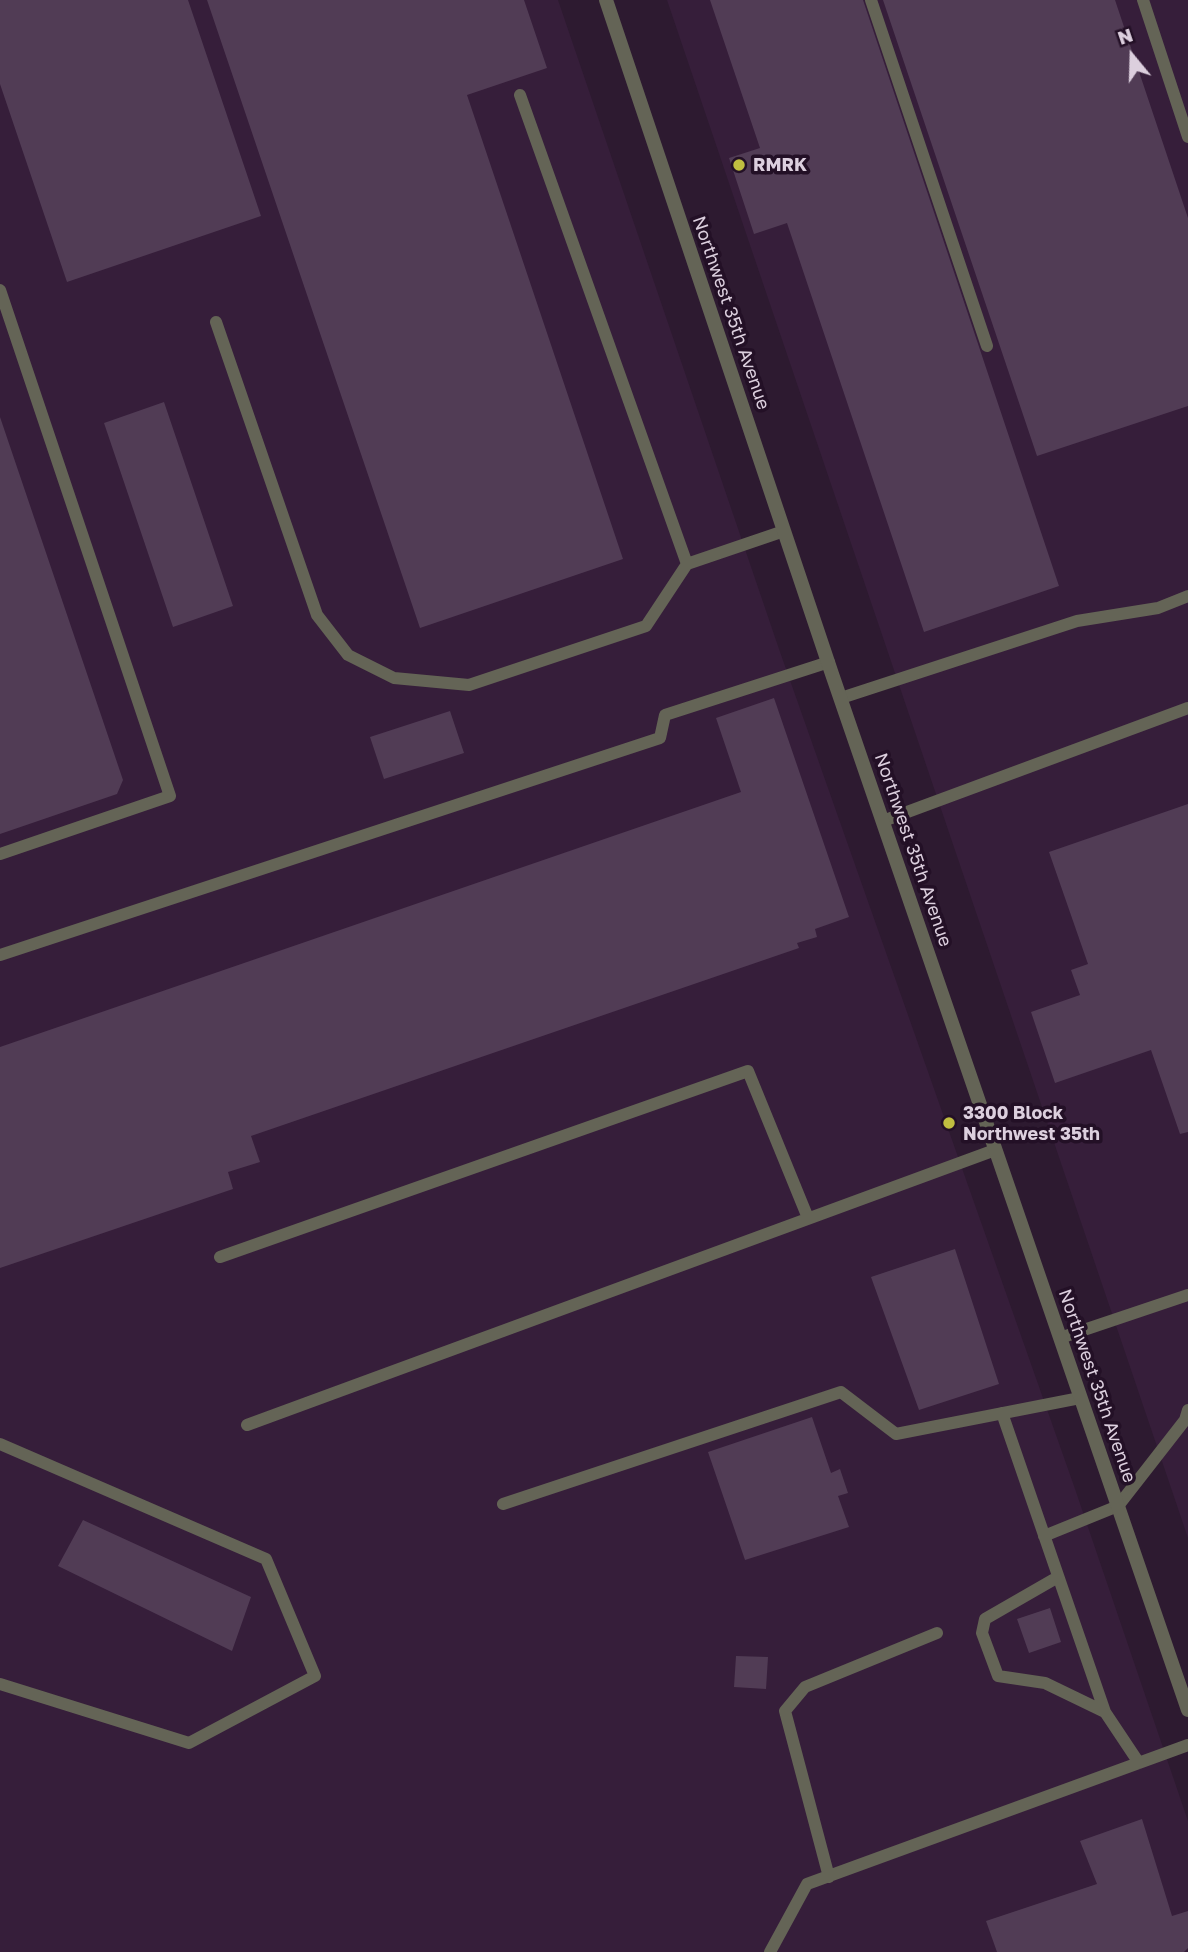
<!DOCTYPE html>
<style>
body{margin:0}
#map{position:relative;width:1188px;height:1952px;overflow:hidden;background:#2d1a30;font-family:"Golos Text",sans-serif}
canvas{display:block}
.north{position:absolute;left:1097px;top:21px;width:70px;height:70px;-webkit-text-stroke:5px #231026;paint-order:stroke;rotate:341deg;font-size:19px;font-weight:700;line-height:28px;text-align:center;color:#dccfde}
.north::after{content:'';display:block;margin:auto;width:24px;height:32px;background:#dccfde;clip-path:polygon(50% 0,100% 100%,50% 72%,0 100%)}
</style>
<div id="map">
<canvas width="1188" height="1952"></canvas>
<div class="north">N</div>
</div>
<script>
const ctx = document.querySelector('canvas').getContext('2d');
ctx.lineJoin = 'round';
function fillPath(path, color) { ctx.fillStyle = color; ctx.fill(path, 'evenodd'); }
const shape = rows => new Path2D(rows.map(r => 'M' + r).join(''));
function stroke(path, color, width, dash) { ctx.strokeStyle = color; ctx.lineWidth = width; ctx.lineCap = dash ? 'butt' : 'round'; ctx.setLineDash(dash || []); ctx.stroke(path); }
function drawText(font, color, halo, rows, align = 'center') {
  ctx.font = font + ' "Golos Text",sans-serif'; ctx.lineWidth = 7; ctx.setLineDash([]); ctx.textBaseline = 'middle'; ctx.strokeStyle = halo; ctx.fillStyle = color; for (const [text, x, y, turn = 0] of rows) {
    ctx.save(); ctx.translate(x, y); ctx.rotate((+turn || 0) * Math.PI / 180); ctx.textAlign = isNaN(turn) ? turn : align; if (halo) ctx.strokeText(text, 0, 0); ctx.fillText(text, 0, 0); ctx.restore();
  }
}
fillPath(shape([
 [0,0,558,0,779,649,1074,1486,1188,1821,1188,1952,0,1952],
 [667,0,1188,0,1188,1538]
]), '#361e3a');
fillPath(shape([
 [0,0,188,0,261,216,67,282,0,84],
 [207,0,524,0,547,68,467,95,623,559,420,628],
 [710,0,863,0,1059,586,924,632,787,223,754,234,729,158,760,148],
 [883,0,1115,0,1188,218,1188,406,1037,456],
 [164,402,233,606,173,627,104,423],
 [0,417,123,780,117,794,0,834],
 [774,698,849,917,815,929,817,937,797,943,799,948,251,1136,260,1162,228,1172,233,1189,0,1268,0,1047,741,792,716,718],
 [450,711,464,753,384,779,370,737],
 [1188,804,1188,1132,1180,1134,1151,1050,1055,1083,1031,1012,1080,995,1071,970,1088,964,1049,852],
 [955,1249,999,1384,919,1410,871,1277],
 [812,1417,831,1473,840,1469,848,1493,838,1496,849,1527,745,1560,708,1452],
 [83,1520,251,1597,232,1651,58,1566],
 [1050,1608,1061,1642,1029,1653,1017,1619],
 [736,1656,768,1657,766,1689,734,1687],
 [1142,1819,1172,1916,1188,1911,1188,1948,1184,1952,997,1952,986,1921,1097,1884,1080,1841]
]), '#513c55');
stroke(shape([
 [871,0,987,346],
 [1143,0,1188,137],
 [520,95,687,564,784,531],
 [0,290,170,796,0,854],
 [216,322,317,615,348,655,394,678,469,685,646,626,687,564],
 [841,698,1077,621,1158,608,1188,596],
 [883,821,1188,708],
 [0,955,660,738,665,715,829,662],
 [220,1257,748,1071,808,1218],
 [1060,1338,1188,1295],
 [1002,1413,1105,1712,1139,1763],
 [247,1425,995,1150],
 [0,1444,266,1559,315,1676,189,1743,0,1684],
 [503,1504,841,1392,896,1434,1080,1398],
 [1044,1536,1118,1506,1185,1420,1188,1410],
 [1058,1577,985,1619,982,1633,998,1676,1045,1683,1105,1712],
 [829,1877,785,1711,805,1687,937,1633],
 [770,1952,807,1884,1188,1745]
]), '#646456', 12);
stroke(shape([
 [606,0,832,674,1188,1710]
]), '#646456', 14);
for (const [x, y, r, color] of [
 [739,165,7,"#c0be40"],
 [949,1123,7,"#c0be40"]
]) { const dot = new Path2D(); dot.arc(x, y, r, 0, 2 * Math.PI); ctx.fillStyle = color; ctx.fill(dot); stroke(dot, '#231026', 2.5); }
drawText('bold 18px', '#dccfde', '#231026', [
 ["RMRK",753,165],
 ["3300 Block",963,1113],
 ["Northwest 35th",963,1134]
], 'left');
drawText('18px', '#dccfde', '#231026', [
 ["Northwest 35th Avenue",731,313,71],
 ["Northwest 35th Avenue",913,850,71],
 ["Northwest 35th Avenue",1097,1386,71]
]);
</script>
